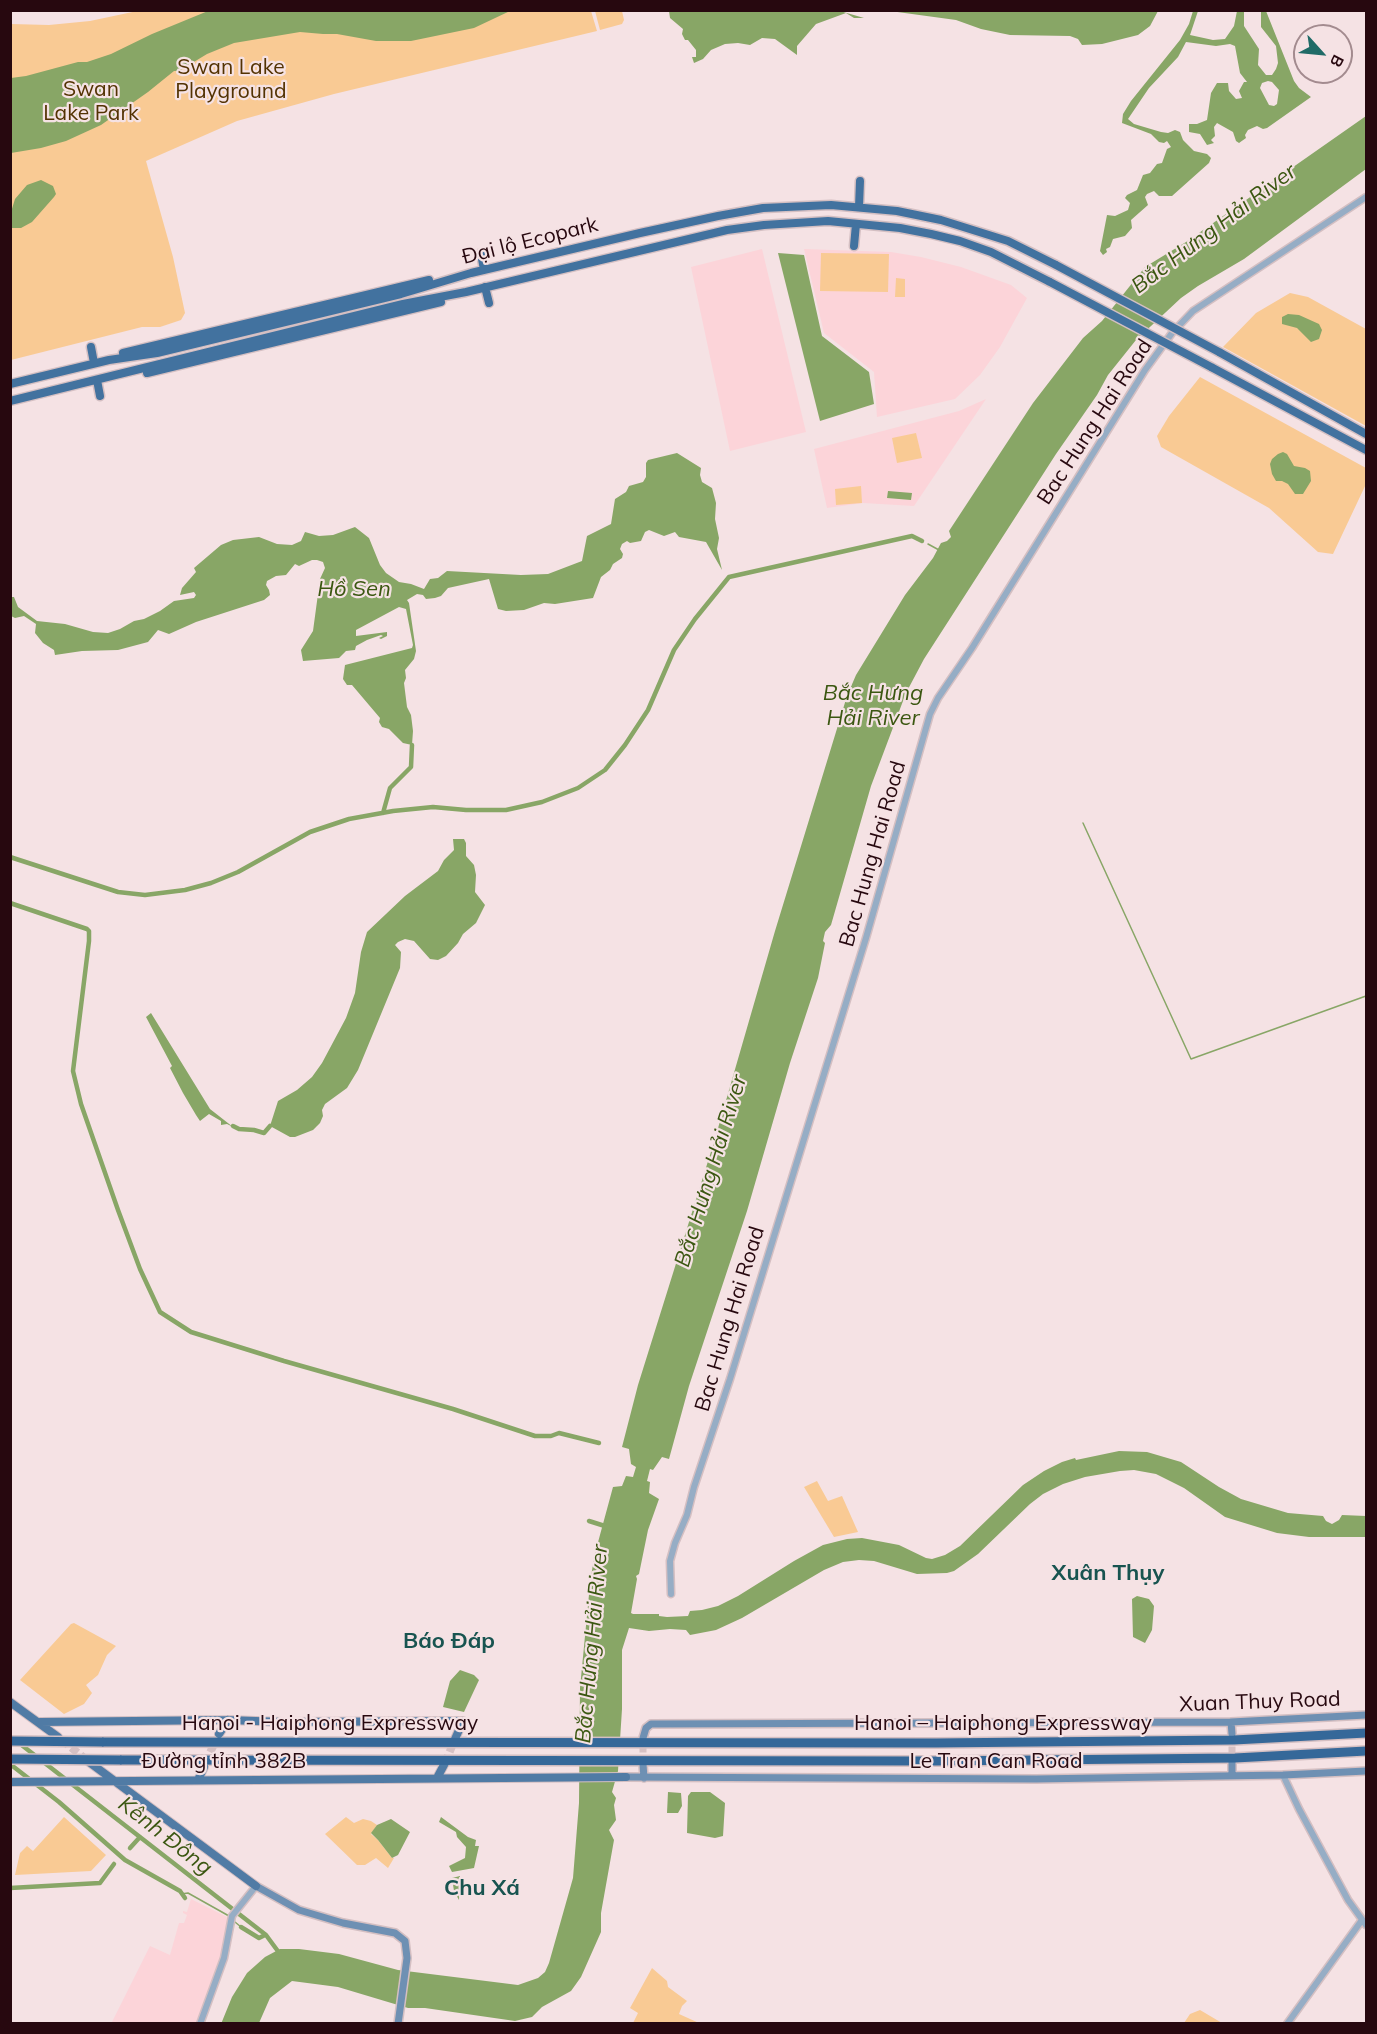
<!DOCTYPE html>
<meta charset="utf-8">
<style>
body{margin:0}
#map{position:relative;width:1377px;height:2034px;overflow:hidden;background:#f5e2e4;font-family:Mulish,sans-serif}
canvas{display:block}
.frame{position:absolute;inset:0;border:12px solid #27080f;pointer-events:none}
.north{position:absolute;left:1293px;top:24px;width:60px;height:60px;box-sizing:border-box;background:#f5e2e4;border:2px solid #a38b8f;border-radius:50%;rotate:117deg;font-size:16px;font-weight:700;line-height:24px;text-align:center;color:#27080f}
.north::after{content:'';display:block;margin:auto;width:21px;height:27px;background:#206b67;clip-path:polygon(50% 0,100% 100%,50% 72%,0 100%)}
</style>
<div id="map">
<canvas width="1377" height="2034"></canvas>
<div class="frame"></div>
<div class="north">B</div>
</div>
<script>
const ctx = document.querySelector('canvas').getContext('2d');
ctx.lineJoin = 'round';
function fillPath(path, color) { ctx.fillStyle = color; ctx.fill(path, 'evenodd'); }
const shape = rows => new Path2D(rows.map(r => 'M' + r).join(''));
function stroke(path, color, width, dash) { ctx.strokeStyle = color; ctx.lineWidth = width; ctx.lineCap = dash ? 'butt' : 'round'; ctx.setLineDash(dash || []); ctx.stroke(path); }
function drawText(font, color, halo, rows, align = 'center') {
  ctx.font = font + ' Mulish,sans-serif'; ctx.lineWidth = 4.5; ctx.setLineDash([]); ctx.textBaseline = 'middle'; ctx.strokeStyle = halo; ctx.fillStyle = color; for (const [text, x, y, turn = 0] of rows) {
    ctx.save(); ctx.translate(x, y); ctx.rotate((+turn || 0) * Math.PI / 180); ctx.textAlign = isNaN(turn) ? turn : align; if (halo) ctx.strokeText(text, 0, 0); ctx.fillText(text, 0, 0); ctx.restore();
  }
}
fillPath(shape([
 [762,249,806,432,730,451,691,267],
 [804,249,891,252,921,257,961,267,1011,285,1027,298,1000,347,980,375,955,399,877,417,874,372,824,333],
 [986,399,914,506,863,503,827,508,814,449,959,411],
 [191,1899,229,1918,229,1921,227,1941,199,2023,111,2024,150,1946,170,1955,179,1923,184,1923,187,1915,183,1913,183,1911,187,1912]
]), '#fcd4d9');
fillPath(shape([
 [142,10,591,11,597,31,334,94,237,121,146,161,173,257,185,313,181,320,160,327,142,327,11,360,11,24,49,25,90,21],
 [595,11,622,11,624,20,622,24,600,30],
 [821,253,889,254,888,292,820,291],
 [896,278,905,279,905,297,895,297],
 [1290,293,1308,297,1366,329,1366,426,1223,347,1256,313],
 [1200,377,1366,468,1366,484,1333,554,1318,552,1269,508,1161,447,1157,436,1169,416],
 [916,433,922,458,897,463,892,438],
 [861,486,862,503,836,505,835,489],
 [817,1481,828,1501,842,1496,858,1532,834,1537,804,1487],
 [74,1623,116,1646,107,1655,98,1675,86,1685,92,1693,84,1704,64,1714,20,1680,71,1624],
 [64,1817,106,1855,91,1871,15,1875,20,1853,27,1846,33,1851],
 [346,1817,354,1823,363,1819,371,1821,377,1825,371,1834,378,1840,392,1858,394,1858,388,1868,376,1858,365,1865,357,1865,325,1834],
 [652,1968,667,1981,668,1987,687,2001,682,2006,679,2014,699,2023,633,2023,638,2013,630,2008],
 [1200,2010,1222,2023,1184,2023,1190,2014]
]), '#f9ca94');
fillPath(shape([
 [208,11,510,11,474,28,411,41,376,41,337,34,323,34,300,32,234,43,207,54,179,71,174,71,148,92,101,125,66,141,41,148,11,153,11,78,26,76,78,62,87,62,111,54,152,34],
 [840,11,864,18,854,18,846,13,816,24,797,46,797,55,775,39,762,38,750,45,738,43,725,44,711,50,703,59,694,63,692,57,696,57,696,50,688,40,685,40,682,34,683,29,670,18,669,11],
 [890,11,1158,10,1158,11,1150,26,1138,35,1102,44,1082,45,1078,39,1070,36,1010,35,981,29,956,20],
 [1193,11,1198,11,1190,35,1213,40,1225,39,1234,26,1237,11,1244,11,1244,26,1259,49,1258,65,1266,75,1272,75,1276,69,1278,63,1276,46,1261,27,1261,11,1266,11,1294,81,1299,88,1311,97,1267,128,1263,129,1257,126,1248,130,1245,135,1246,138,1239,143,1236,141,1233,132,1217,123,1214,127,1215,136,1211,140,1214,143,1207,145,1200,134,1189,132,1189,124,1197,124,1207,120,1211,93,1217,83,1228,83,1229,91,1236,99,1242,98,1239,91,1244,82,1247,82,1240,73,1235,46,1230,44,1216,46,1186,42,1178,57,1149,88,1128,119,1134,124,1161,132,1168,133,1175,130,1180,132,1183,140,1194,151,1207,154,1211,158,1209,163,1172,196,1159,196,1154,191,1147,194,1145,197,1148,205,1131,220,1132,228,1125,236,1113,239,1110,247,1106,249,1107,252,1103,255,1100,251,1107,215,1115,216,1128,210,1130,203,1125,198,1127,195,1137,190,1143,175,1150,173,1157,164,1162,163,1167,149,1171,147,1167,141,1164,143,1159,142,1151,134,1122,123,1123,114,1131,101,1180,40,1189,24],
 [1268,81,1272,82,1279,90,1277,104,1274,106,1269,105,1260,88,1262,83],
 [1366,116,1366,169,1244,259,1198,286,1181,298,1136,340,1108,375,1097,395,1056,454,924,659,906,693,871,786,831,925,825,932,823,941,825,943,818,978,790,1063,747,1211,689,1386,669,1459,662,1457,653,1470,650,1469,647,1481,650,1482,649,1493,659,1499,648,1530,639,1574,636,1576,637,1579,631,1613,633,1614,659,1614,659,1616,667,1617,688,1616,690,1611,702,1610,718,1606,738,1596,794,1561,823,1545,847,1539,862,1538,899,1545,926,1558,932,1559,945,1555,960,1546,1023,1485,1044,1471,1062,1462,1075,1458,1076,1460,1119,1451,1147,1452,1181,1462,1219,1487,1241,1499,1288,1513,1323,1516,1326,1521,1332,1524,1339,1520,1342,1515,1366,1516,1366,1537,1309,1537,1277,1533,1225,1517,1184,1488,1156,1474,1134,1470,1120,1471,1085,1477,1063,1484,1043,1494,1030,1504,978,1554,954,1571,947,1573,917,1574,874,1561,859,1560,843,1562,824,1570,742,1618,716,1630,690,1635,686,1630,670,1629,649,1631,629,1628,622,1650,622,1709,618,1771,612,1792,616,1798,614,1805,616,1820,609,1830,614,1840,601,1913,601,1932,581,1977,571,1991,542,2007,532,2017,515,2021,425,2008,408,2008,338,1987,292,1981,270,1998,259,2023,221,2024,232,1997,247,1973,265,1957,280,1949,299,1949,339,1954,398,1970,518,1985,538,1978,545,1972,549,1963,573,1878,579,1803,580,1688,590,1584,594,1557,613,1487,622,1486,626,1476,633,1477,636,1467,631,1464,629,1449,622,1447,638,1385,714,1142,775,931,847,696,856,675,905,595,933,558,941,543,947,541,951,537,949,531,1033,403,1083,338,1102,321,1145,267,1186,242],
 [41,180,53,186,56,194,54,197,32,222,21,228,11,228,11,212,15,199,27,185],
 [778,253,804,255,822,336,869,372,874,404,820,421],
 [1288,314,1299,315,1319,324,1322,330,1319,339,1311,342,1297,328,1282,324,1282,317],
 [1283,452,1287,454,1294,466,1305,468,1310,471,1311,481,1303,494,1295,494,1288,484,1282,481,1276,481,1272,474,1270,464,1272,459,1278,454],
 [677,453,701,468,700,475,702,482,712,488,716,503,715,519,719,538,717,549,722,570,706,542,679,537,675,532,664,536,649,530,645,532,641,541,630,543,627,541,622,544,620,549,623,554,622,558,613,564,610,570,601,577,593,598,555,604,544,603,524,610,506,611,498,609,489,579,448,588,441,596,435,598,426,599,423,595,417,594,407,600,409,603,416,651,414,659,405,670,406,678,404,683,407,707,411,715,413,731,412,745,403,743,389,729,382,727,379,722,380,718,352,685,347,685,343,679,345,665,412,648,413,645,406,609,399,607,356,630,356,636,387,632,387,636,381,639,379,638,383,636,381,635,367,640,356,646,355,650,346,651,339,658,303,661,301,650,313,631,320,579,325,568,323,562,317,560,312,560,299,566,295,564,286,575,276,576,267,581,266,585,269,590,270,595,264,600,196,622,169,634,158,630,148,642,118,650,82,651,55,655,54,650,43,643,35,633,36,624,24,616,15,618,11,616,11,597,14,597,18,607,37,621,65,624,93,632,108,633,120,629,134,621,144,619,160,611,174,601,194,598,196,595,194,592,180,595,182,588,196,572,194,568,221,545,233,540,259,537,277,544,292,545,301,541,305,532,319,536,333,535,355,527,369,538,380,565,386,573,399,582,411,584,424,589,430,579,438,578,447,571,521,575,548,574,582,561,587,536,611,524,615,499,626,492,629,486,643,482,646,477,646,463,648,460],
 [888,491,912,493,911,500,887,498],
 [453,839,464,839,466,843,466,856,474,865,476,875,475,892,485,905,476,923,463,934,458,943,446,956,438,960,430,959,414,941,405,939,398,942,395,945,401,952,400,968,358,1070,347,1088,325,1104,322,1110,323,1116,320,1123,313,1130,295,1137,290,1137,270,1126,278,1101,297,1090,312,1077,322,1063,346,1018,355,993,361,952,367,932,405,896,438,871,444,860,454,850],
 [151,1013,210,1109,233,1127,227,1124,221,1125,221,1121,209,1114,200,1121,196,1115,183,1093,170,1068,172,1066,146,1017],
 [1137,1596,1149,1599,1154,1606,1152,1630,1145,1643,1133,1637,1132,1599],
 [460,1670,474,1675,479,1680,464,1712,443,1707,450,1681],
 [668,1792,681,1793,682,1806,678,1813,667,1813],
 [691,1792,710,1792,725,1803,723,1836,715,1838,687,1833,688,1796],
 [441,1817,468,1837,476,1840,475,1846,479,1846,474,1868,452,1872,449,1866,465,1858,466,1847,457,1837,456,1832,439,1822],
 [391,1819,410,1832,398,1855,392,1858,378,1840,371,1833,377,1825],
 [460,1876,459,1900,454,1891,452,1878]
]), '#88a666');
fillPath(shape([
 [577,1742,623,1743,622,1760,576,1760]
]), '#f5e2e4');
stroke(shape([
 [928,544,939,550],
 [1083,823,1191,1059,1366,996],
 [181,1894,188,1893,229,1916],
 [235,1922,241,1927]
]), '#88a666', 1.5);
stroke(shape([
 [383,813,390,788,411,767,412,745],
 [10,857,118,892,145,895,185,890,211,883,238,872,310,832,349,819,393,811,433,807,466,810,506,810,542,802,578,788,605,770,625,745,648,710,674,650,695,619,729,577,912,536,922,541],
 [10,903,87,929,89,931,89,941,73,1071,81,1104,118,1210,140,1269,160,1312,191,1332,284,1361,453,1409,535,1436,551,1436,559,1433,599,1443],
 [233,1126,239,1129,254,1130,264,1133,270,1126],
 [589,1521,608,1527],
 [19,1743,266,1935,280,1954],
 [10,1764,59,1802,125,1860,180,1891,185,1898],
 [130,1848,140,1837],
 [10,1888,100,1883,114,1864],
 [241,1927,259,1938,265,1935]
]), '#88a666', 4.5);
stroke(shape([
 [1232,1736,1232,1761],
 [643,1763,643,1738]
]), '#d6c1c4', 7, [7, 3.5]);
stroke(shape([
 [62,1740,88,1761],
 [205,1763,217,1738],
 [445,1763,455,1739]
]), '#d6c1c4', 8, [8, 4]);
const tertiary = shape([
 [671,1594,670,1561,675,1543,687,1515,694,1487,730,1379,866,938,930,714,938,698,972,648,1145,370,1172,333,1193,311,1366,197],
 [1283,1775,1299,1809,1348,1900,1366,1925],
 [200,2024,224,1958,232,1916,256,1886],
 [1287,2024,1362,1920]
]);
const secondary = shape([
 [1231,1722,1232,1734],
 [643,1738,646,1728,651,1724,1231,1722,1366,1715],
 [1232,1761,1232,1775],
 [643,1764,644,1778],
 [626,1777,1036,1779,1283,1775,1366,1771],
 [256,1886,299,1910,343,1923,395,1933,405,1941,407,1958,398,2024]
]);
const primary = shape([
 [10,1702,58,1737],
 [40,1722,228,1720,283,1722,463,1721,455,1739],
 [219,1734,228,1720],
 [89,1762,256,1886],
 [437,1778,445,1763],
 [198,1780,204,1767],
 [10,1782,626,1777]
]);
const trunk = shape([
 [859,207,860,181],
 [854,246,856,224],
 [481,253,484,270],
 [485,287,489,303],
 [91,347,94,363],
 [1219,352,1366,434],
 [123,353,429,280],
 [1211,367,1366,450],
 [147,373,441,302],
 [97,380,100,396],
 [10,384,109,360,157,353,401,294,471,273,640,233,718,216,763,208,831,205,897,211,941,220,1008,241,1056,265],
 [10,401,403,304,466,292,727,230,764,225,828,221,900,228,931,234,960,241,991,252,1050,282]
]);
const motorway = shape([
 [102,1742,936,1743,1234,1740,1366,1733],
 [120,1760,936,1761,1235,1758,1366,1751]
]);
stroke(tertiary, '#d4bfc2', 9);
stroke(secondary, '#d4bfc2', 10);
stroke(primary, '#d4bfc2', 10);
stroke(trunk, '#d4bfc2', 11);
stroke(motorway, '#d4bfc2', 12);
stroke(tertiary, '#96adc5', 6);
stroke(secondary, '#6e90b3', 7);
stroke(primary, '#507ba5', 8);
stroke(trunk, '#42729f', 8);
stroke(motorway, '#356899', 9);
const trunkBridge = shape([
 [1056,265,1219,352],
 [1050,282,1211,367]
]);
const motorwayBridge = shape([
 [10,1741,102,1742],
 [10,1759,120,1760]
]);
stroke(trunkBridge, '#d4bfc2', 11, []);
stroke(motorwayBridge, '#d4bfc2', 12, []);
stroke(trunkBridge, '#42729f', 8);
stroke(motorwayBridge, '#356899', 9);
drawText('21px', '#533202', '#f5e2e4', [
 ["Swan Lake",231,68],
 ["Playground",231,92],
 ["Swan",91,90],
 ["Lake Park",91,114]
]);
drawText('21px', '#27080f', '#f5e2e4', [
 ["Đại lộ Ecopark",530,241,-14],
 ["Bac Hung Hai Road",1095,422,-57],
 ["Bac Hung Hai Road",873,854,-74],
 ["Bac Hung Hai Road",730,1319,-73],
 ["Xuan Thuy Road",1260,1702,-2],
 ["Hanoi - Haiphong Expressway",330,1724],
 ["Hanoi – Haiphong Expressway",1003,1724],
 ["Đường tỉnh 382B",224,1762],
 ["Le Tran Can Road",996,1762]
]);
drawText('italic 22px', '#3b5711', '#f5e2e4', [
 ["Bắc Hưng Hải River",1214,229,-37],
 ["Hồ Sen",354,589],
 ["Bắc Hưng",873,693],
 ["Hải River",873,718],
 ["Bắc Hưng Hải River",711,1171,-73],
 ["Bắc Hưng Hải River",592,1644,-85],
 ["Kênh Đông",165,1836,38]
]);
drawText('bold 22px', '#185450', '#f5e2e4', [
 ["Xuân Thụy",1108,1573],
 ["Báo Đáp",449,1641],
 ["Chu Xá",482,1888]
]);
</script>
